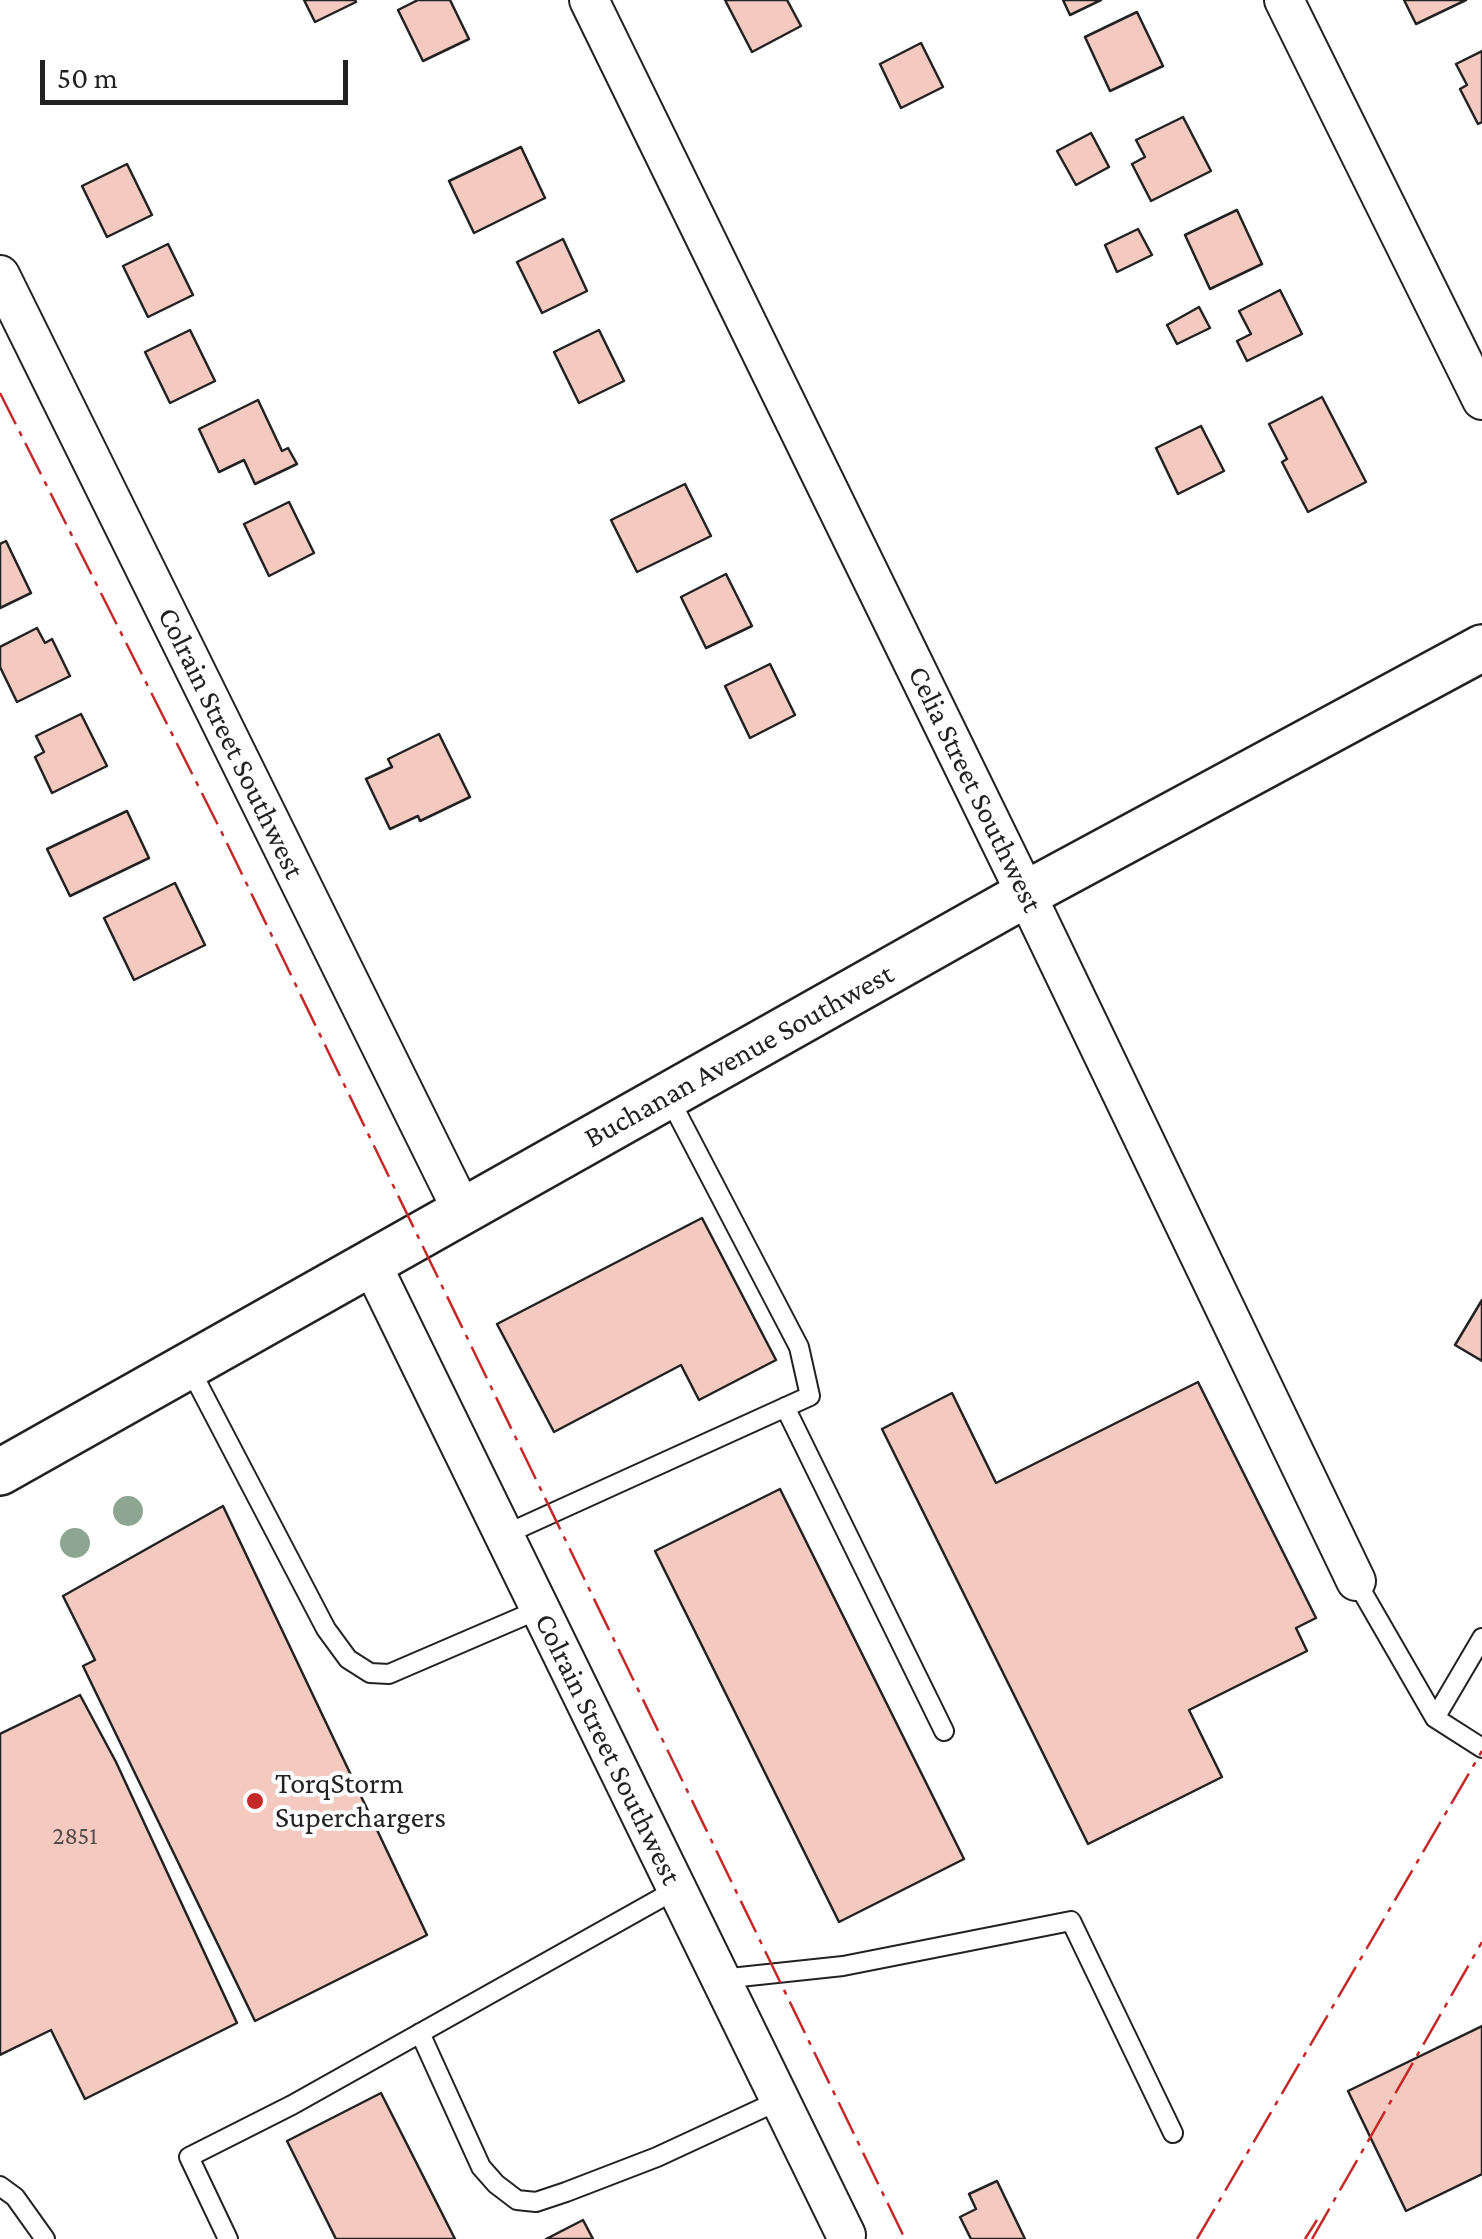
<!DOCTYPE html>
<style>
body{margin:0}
#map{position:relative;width:1482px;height:2239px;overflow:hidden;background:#fff;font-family:"Crimson Pro",serif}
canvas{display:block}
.scale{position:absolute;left:40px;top:60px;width:308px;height:45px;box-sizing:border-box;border:5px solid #222;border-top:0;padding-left:12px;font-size:30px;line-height:35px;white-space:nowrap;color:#222;-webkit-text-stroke:8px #fff;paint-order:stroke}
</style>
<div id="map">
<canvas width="1482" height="2239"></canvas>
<div class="scale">50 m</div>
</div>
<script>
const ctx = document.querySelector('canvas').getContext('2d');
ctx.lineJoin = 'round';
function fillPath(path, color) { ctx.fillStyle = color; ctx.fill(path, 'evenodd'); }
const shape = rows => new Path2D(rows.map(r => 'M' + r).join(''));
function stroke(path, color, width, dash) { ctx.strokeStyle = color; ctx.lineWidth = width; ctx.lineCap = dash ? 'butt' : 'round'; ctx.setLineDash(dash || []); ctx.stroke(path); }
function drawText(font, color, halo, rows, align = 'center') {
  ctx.font = font + ' "Crimson Pro",serif'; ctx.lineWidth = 8; ctx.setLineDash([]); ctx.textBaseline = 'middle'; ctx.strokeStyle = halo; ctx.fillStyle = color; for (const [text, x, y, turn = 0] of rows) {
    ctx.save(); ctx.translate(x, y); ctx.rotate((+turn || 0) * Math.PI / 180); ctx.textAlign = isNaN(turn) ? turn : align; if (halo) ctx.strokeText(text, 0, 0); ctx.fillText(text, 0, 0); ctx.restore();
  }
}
const building = shape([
 [304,0,355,0,356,2,315,22,304,0],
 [418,0,450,0,469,39,423,61,398,10,418,0],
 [725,0,787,0,801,26,752,52,725,0],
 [1063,0,1101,0,1070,15,1063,0],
 [1404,0,1466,0,1416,24,1404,0],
 [1137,12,1163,66,1110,91,1085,37,1137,12],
 [921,43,943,87,901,108,880,64,921,43],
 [1482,51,1482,122,1478,124,1460,89,1467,85,1456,64,1482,51],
 [1183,117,1211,171,1151,201,1132,164,1145,157,1136,140,1183,117],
 [1091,133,1109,167,1076,185,1057,151,1091,133],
 [521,147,545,198,474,233,449,181,521,147],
 [127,164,152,215,107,237,82,186,127,164],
 [1237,210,1262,264,1210,289,1185,235,1237,210],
 [1138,229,1152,255,1117,272,1105,245,1138,229],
 [563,239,587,291,542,313,517,262,563,239],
 [168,244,193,295,148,317,123,266,168,244],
 [1280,290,1302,334,1247,361,1237,341,1251,334,1239,311,1280,290],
 [1199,307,1210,328,1177,344,1167,325,1199,307],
 [190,330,215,381,170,403,145,352,190,330],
 [599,330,624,381,579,403,554,352,599,330],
 [1322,397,1366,482,1308,512,1282,462,1287,459,1269,424,1322,397],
 [258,400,282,451,288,448,297,464,255,484,244,460,219,472,199,429,258,400],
 [1201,426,1224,471,1178,494,1156,448,1201,426],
 [685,484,711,536,637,572,611,520,685,484],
 [289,502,314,553,269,576,244,524,289,502],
 [6,541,31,593,0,608,0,544,6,541],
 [726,574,752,626,706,648,681,597,726,574],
 [37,628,45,643,52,639,70,676,17,702,0,667,0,647,37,628],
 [770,664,795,715,750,738,725,686,770,664],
 [81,714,107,766,52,793,35,757,44,752,36,736,81,714],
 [439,734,470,797,420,821,418,816,390,829,366,779,392,767,388,759,439,734],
 [127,811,149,858,70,896,47,849,127,811],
 [175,883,205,945,134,980,104,918,175,883],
 [702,1218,776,1360,699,1400,681,1365,554,1432,497,1324,702,1218],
 [1482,1300,1482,1361,1455,1345,1482,1300],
 [1198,1382,1316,1618,1296,1628,1307,1651,1189,1710,1222,1777,1088,1844,882,1429,952,1393,996,1483,1198,1382],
 [780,1489,964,1859,839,1922,655,1551,780,1489],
 [223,1506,427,1935,255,2021,83,1666,95,1660,63,1596,223,1506],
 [80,1695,116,1762,237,2023,85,2099,51,2030,0,2055,0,1734,80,1695],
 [1482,2026,1482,2174,1406,2211,1348,2091,1482,2026],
 [381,2093,455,2239,336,2239,287,2141,381,2093],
 [997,2181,1025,2239,971,2239,960,2217,976,2209,969,2194,997,2181],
 [583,2220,593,2239,546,2239,583,2220]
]);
fillPath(building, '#f3c9c0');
stroke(building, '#222', 2.5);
const service = shape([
 [188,1365,326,1629,348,1659,370,1673,389,1674,540,1609],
 [785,1407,944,1731],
 [504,1535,810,1396,799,1347,668,1096],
 [1356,1581,1435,1718,1482,1748],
 [1435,1718,1482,1638],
 [721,1979,843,1966,1071,1921,1173,2133],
 [420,2033,481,2167,496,2184,517,2200,536,2202,566,2192,657,2157,780,2100],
 [0,2186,15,2197,45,2239],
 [228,2239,189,2157,292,2105,677,1889]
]);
const minor = shape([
 [589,0,1026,894,1356,1581],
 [1284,0,1482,400],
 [0,275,463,1212],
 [371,1263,846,2235]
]);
const tertiary = shape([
 [0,1472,1026,894,1482,648]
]);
stroke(service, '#222', 22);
stroke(minor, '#222', 42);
stroke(tertiary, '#222', 50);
stroke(service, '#fff', 18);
stroke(minor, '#fff', 38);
stroke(tertiary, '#fff', 45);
stroke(shape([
 [0,393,221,831,905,2239],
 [1197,2239,1482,1751],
 [1305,2239,1317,2220],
 [1312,2239,1482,1942]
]), '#c62828', 2.5, [35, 8, 5, 8]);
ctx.fillStyle = '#8da692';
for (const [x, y] of [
 [128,1511],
 [75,1543]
]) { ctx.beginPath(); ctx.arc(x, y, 15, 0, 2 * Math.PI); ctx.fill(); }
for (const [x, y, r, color] of [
 [255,1801,10,"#c62828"]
]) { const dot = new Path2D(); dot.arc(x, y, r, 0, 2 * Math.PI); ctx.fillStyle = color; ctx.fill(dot); stroke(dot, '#fff', 4); }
drawText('25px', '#564c4a', null, [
 ["2851",75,1836]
]);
drawText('30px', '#222', '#fff', [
 ["Colrain Street Southwest",231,743,64],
 ["Celia Street Southwest",975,789,64],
 ["Buchanan Avenue Southwest",739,1056,-29],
 ["Colrain Street Southwest",608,1749,64]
]);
drawText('30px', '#222', '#fff', [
 ["TorqStorm",275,1784],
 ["Superchargers",275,1818]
], 'left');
</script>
